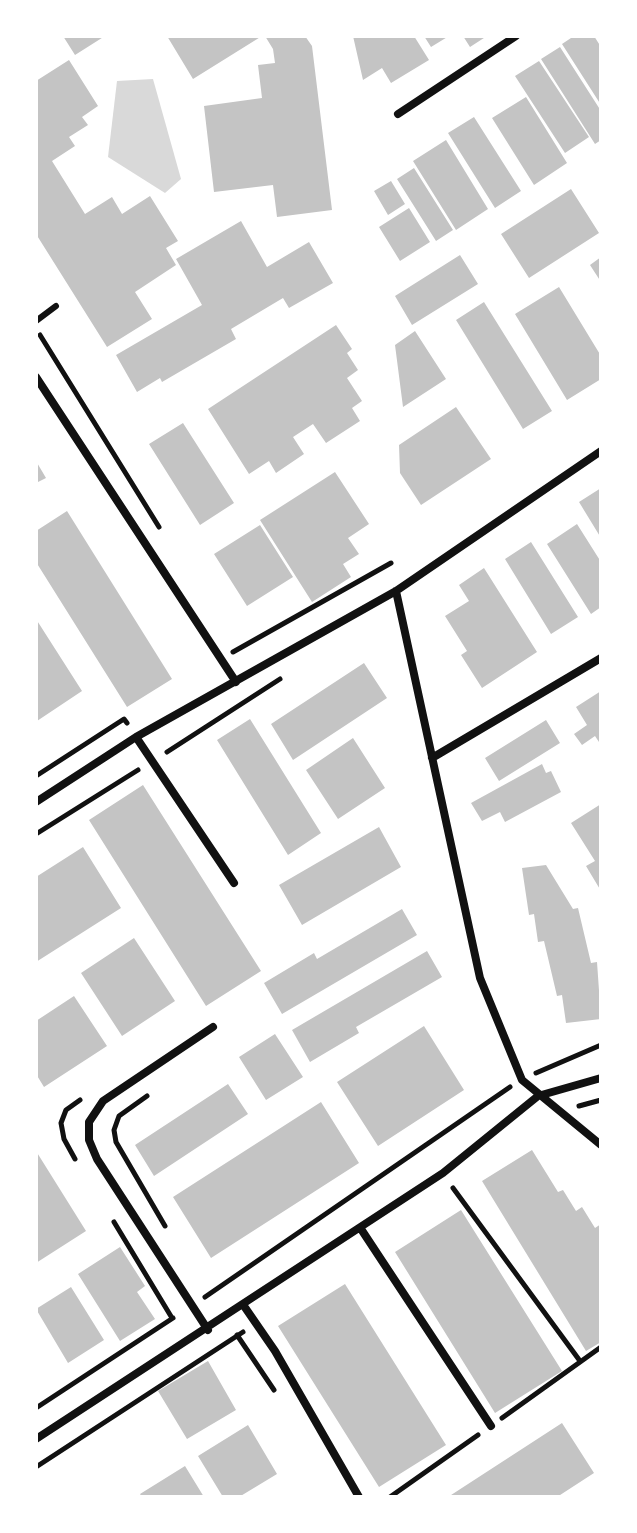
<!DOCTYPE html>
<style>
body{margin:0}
#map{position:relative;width:637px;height:1533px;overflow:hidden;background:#fff;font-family:"Fira Sans Condensed",sans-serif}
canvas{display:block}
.frame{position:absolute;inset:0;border:38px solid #fff;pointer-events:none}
</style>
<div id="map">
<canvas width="637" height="1533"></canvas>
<div class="frame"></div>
</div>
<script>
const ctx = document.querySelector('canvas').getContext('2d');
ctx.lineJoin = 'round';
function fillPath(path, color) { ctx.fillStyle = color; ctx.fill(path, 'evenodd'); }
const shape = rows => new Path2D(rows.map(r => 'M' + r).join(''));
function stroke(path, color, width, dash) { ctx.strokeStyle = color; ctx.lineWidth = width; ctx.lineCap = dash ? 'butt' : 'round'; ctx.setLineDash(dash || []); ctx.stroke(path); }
fillPath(shape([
 [153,79,181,179,165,193,108,157,117,81]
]), '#d9d9d9');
fillPath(shape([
 [63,36,105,36,75,55],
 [167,36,262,36,193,79],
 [265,36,305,36,312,46,332,210,277,217,273,185,214,192,204,106,262,98,258,65,275,63,273,49],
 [353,36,414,36,429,60,391,83,382,68,363,80],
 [424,36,449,36,431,47],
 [463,36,487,36,470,47],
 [574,36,594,36,601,47,601,105,562,44],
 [560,47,601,111,601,140,595,144,541,59],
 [69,60,98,106,82,117,88,125,69,137,75,146,52,161,85,214,112,197,122,214,150,196,178,241,166,248,176,265,135,292,152,319,107,347,36,234,36,81],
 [539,61,589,137,565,153,515,76],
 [526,97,567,163,534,185,492,118],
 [474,117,521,191,495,208,448,133],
 [446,140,488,209,456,230,413,161],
 [414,168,453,230,436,241,397,179],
 [391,181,405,204,388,215,374,191],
 [571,189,599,233,529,278,501,234],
 [409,208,430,242,400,261,379,227],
 [241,221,267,267,309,242,333,283,289,308,283,298,231,329,236,339,162,382,160,378,137,392,116,355,202,305,176,259],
 [460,255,478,284,412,325,395,296],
 [601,257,601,282,590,265],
 [559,287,601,356,601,379,567,400,515,314],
 [484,302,552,411,523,429,456,320],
 [336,325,352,349,347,353,358,370,347,378,362,401,352,408,360,421,326,443,313,424,293,437,304,454,276,473,269,461,249,474,208,409],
 [415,331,446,379,403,407,395,345],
 [456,407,491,459,421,505,400,473,399,445],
 [183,423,234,503,200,525,149,444],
 [36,461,46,478,36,483],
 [335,472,369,524,348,538,359,554,343,564,351,577,312,602,260,520],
 [601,488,601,538,579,502],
 [67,511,172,679,127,707,36,562,36,531],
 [577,524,601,562,601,607,591,614,547,544],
 [260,525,293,577,247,606,214,554],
 [531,542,578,617,551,634,505,559],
 [484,568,537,652,482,688,461,655,467,651,445,616,469,601,459,585],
 [36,619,82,691,37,721,36,719],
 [364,663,387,698,293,760,271,724],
 [601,691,601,745,595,736,582,745,574,734,587,725,576,707],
 [250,719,321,833,288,855,217,740],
 [546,720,560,743,499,781,485,758],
 [353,738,385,788,338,819,306,770],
 [542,764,546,773,551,771,561,792,505,822,500,812,482,821,471,803],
 [143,785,261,971,206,1006,89,820],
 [601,804,601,891,586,866,595,861,571,823],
 [379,827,401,867,302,925,279,885],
 [83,847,121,908,36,962,36,877],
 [546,865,573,909,578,908,591,963,597,962,601,1019,566,1023,562,995,557,996,544,941,538,942,534,914,529,915,522,868],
 [402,909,417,935,282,1014,264,983,314,953,317,959],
 [134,938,175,1001,122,1036,81,973],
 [427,951,442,977,356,1027,359,1033,310,1062,292,1030],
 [74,996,107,1046,44,1087,36,1074,36,1021],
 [424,1026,464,1090,378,1146,337,1082],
 [275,1034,303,1077,266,1100,239,1057],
 [228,1084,248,1114,154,1176,135,1145],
 [321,1102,359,1163,211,1258,173,1197],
 [532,1150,558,1192,563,1190,576,1211,582,1207,595,1228,601,1224,601,1342,586,1351,482,1181],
 [36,1151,86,1231,36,1263],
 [461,1210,562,1371,495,1413,395,1252],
 [120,1247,145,1286,137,1292,155,1319,120,1341,78,1274],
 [345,1284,446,1445,379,1487,278,1326],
 [71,1287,104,1340,68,1363,36,1309],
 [208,1361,236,1410,187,1439,158,1391],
 [562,1423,594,1473,557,1497,448,1497],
 [248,1425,277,1474,239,1497,223,1497,198,1456],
 [185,1466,204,1497,142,1497,140,1494]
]), '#c4c4c4');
stroke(shape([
 [40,335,159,527],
 [233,652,391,563],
 [167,752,280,679],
 [36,776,124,719,127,723],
 [36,834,138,770],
 [536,1073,601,1045],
 [147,1096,119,1116,114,1130,116,1142,165,1226],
 [579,1106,601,1100],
 [75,1159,64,1139,61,1123,66,1110,80,1100],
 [453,1188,580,1361],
 [114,1222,172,1318],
 [205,1297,510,1087],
 [237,1335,274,1390],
 [36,1408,173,1318],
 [502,1418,601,1347],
 [36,1467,243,1332],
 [390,1497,478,1435]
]), '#111', 5);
stroke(shape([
 [36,321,56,306]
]), '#111', 6);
stroke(shape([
 [398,114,516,36],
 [36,377,236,682],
 [396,591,480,978,522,1080,601,1145],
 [136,737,234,883],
 [432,758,601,658],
 [36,802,136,737,396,591,601,451],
 [361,1229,491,1426],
 [244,1306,275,1351,359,1497],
 [208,1330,97,1159,89,1140,89,1122,103,1101,213,1027],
 [36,1439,443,1173,538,1096,601,1078]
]), '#111', 8);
</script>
